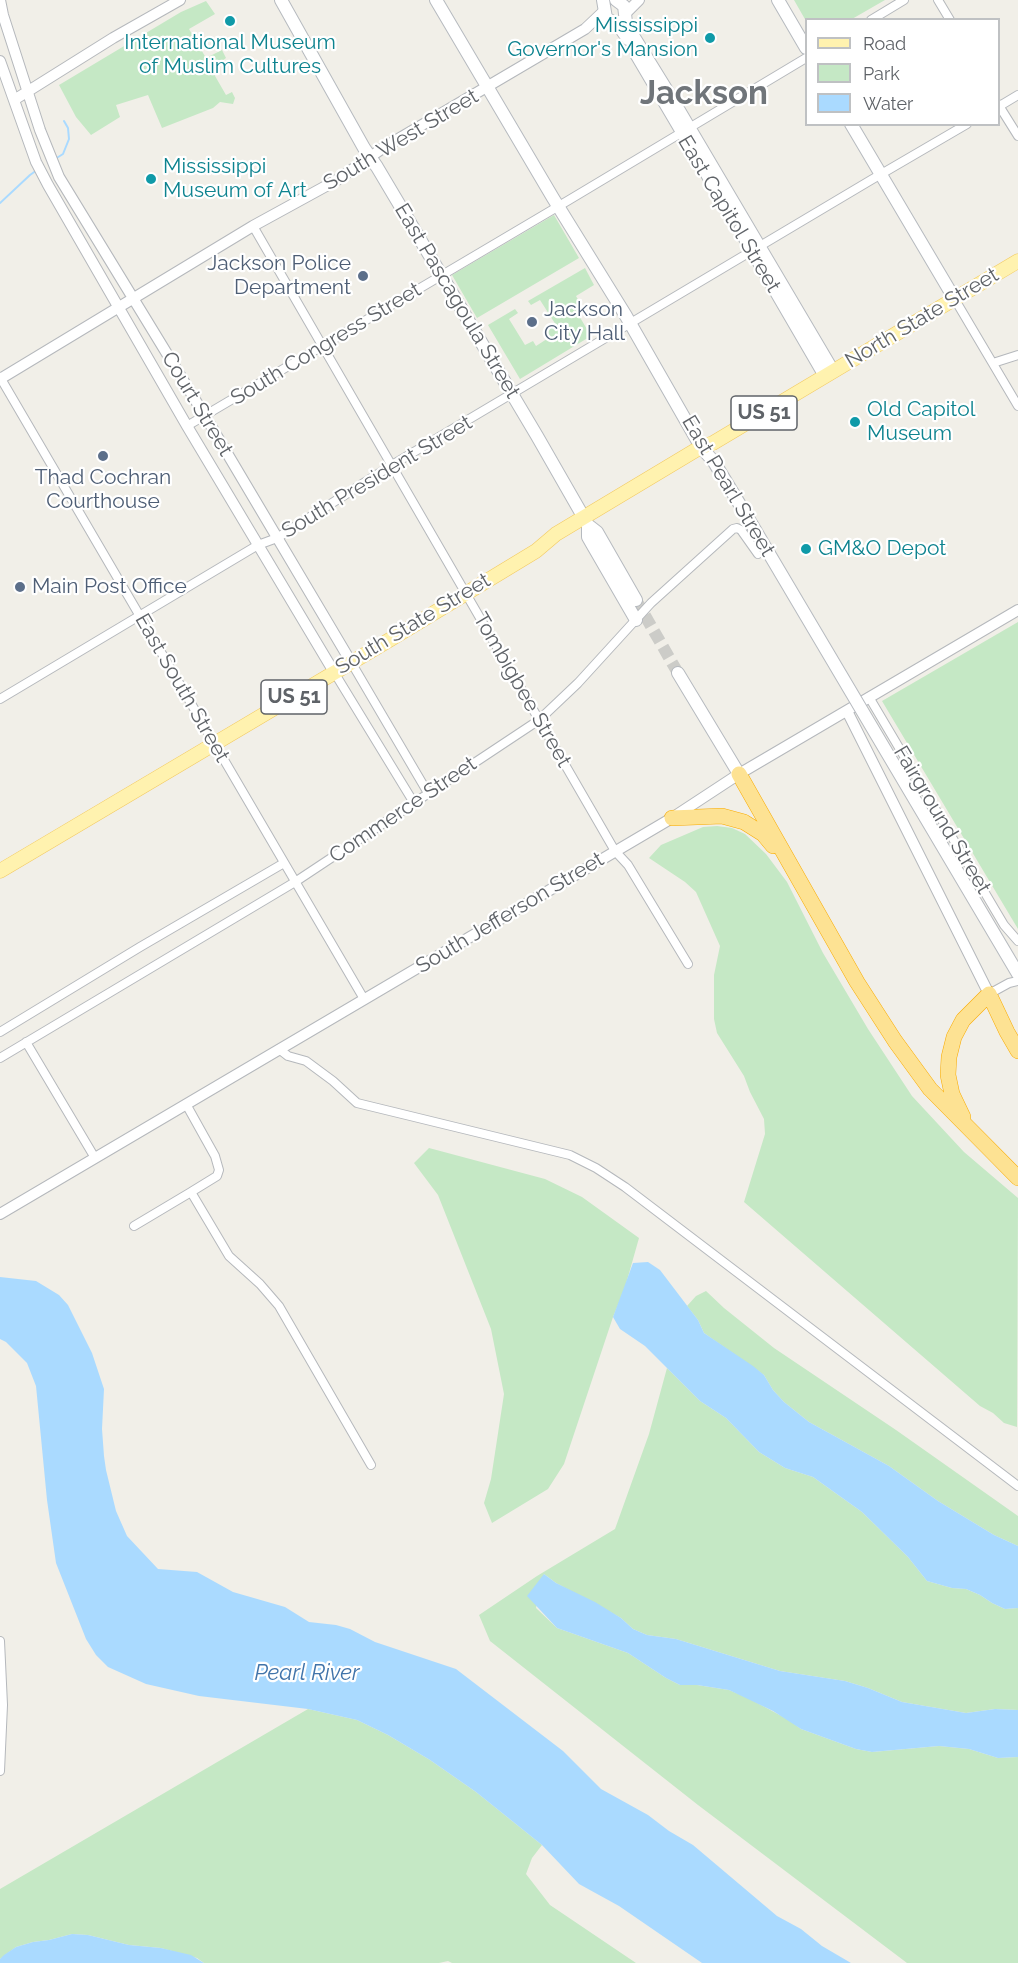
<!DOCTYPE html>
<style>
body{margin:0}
#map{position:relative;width:1018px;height:1963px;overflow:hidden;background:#f1efe8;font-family:Raleway,sans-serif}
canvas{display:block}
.legend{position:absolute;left:805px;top:18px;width:195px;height:108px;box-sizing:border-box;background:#fff;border:2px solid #bfc1c3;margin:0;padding:8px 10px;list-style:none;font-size:18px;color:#5f6368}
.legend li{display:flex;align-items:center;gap:12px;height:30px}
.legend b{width:30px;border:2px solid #bfc1c3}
</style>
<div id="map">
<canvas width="1018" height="1963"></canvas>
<ul class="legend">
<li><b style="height:8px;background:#fff2af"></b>Road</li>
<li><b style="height:16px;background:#c5e8c5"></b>Park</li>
<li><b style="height:16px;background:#aadaff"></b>Water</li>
</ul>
</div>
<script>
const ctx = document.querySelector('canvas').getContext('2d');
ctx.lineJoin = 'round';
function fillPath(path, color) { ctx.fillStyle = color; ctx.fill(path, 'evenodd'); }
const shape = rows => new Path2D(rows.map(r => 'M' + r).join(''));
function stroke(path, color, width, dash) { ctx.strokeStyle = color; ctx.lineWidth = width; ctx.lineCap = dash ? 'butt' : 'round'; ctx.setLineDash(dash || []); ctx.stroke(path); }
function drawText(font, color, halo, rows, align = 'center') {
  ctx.font = font + ' Raleway,sans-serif'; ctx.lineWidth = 4.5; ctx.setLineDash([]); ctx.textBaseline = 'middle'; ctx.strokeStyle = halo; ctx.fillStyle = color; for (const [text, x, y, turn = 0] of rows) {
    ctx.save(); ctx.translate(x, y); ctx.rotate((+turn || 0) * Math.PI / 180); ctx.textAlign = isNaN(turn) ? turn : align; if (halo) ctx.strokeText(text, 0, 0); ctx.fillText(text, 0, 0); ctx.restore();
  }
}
fillPath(shape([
 [794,0,885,0,852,19,806,20,806,21],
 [206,1,215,14,189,29,206,58,222,50,226,58,211,69,226,95,232,92,235,98,233,104,220,102,213,108,162,128,148,95,116,105,120,117,91,135,76,117,59,85,181,12],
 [554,215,579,258,477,318,452,275],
 [585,268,594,285,576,296,581,305,575,309,591,336,520,379,488,325,515,309,518,313,509,319,525,345,533,341,536,346,550,337,546,331,556,325,540,300,531,305,528,301],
 [1018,622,1018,929,882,701],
 [717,826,732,828,745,834,766,854,787,882,823,953,868,1029,912,1096,964,1152,1018,1198,1017,1427,1004,1423,993,1413,980,1406,744,1202,765,1134,764,1119,750,1092,744,1076,717,1033,714,1019,714,975,720,946,696,892,685,882,649,858,661,845,703,827],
 [429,1148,545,1179,582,1197,639,1238,624,1291,613,1317,564,1464,548,1489,492,1523,484,1503,491,1479,504,1394,491,1329,438,1195,414,1163],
 [706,1291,724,1308,774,1348,896,1430,1018,1516,1018,1546,994,1535,938,1501,889,1466,809,1422,784,1402,773,1390,764,1375,704,1333,698,1320,687,1306,696,1296],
 [667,1368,700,1401,726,1418,759,1452,785,1468,813,1477,862,1512,908,1557,927,1581,952,1588,966,1589,980,1595,992,1603,1005,1609,1018,1608,1018,1710,995,1709,966,1713,902,1702,868,1688,845,1681,780,1671,676,1639,647,1635,633,1629,621,1618,556,1583,544,1574,536,1608,557,1628,628,1653,666,1678,680,1685,697,1685,729,1690,746,1697,789,1720,801,1729,856,1749,872,1752,939,1746,969,1749,998,1758,1018,1757,1018,1963,907,1963,698,1805,490,1641,479,1615,537,1576,615,1529,649,1434],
 [308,1709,357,1720,388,1735,430,1760,476,1792,542,1845,532,1858,526,1874,550,1905,636,1963,452,1963,448,1961,439,1963,204,1963,197,1958,161,1948,129,1945,88,1935,72,1934,49,1940,33,1942,16,1947,0,1959,0,1889]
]), '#c5e8c5');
fillPath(shape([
 [648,1262,660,1270,698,1320,704,1333,753,1366,764,1375,773,1390,784,1402,809,1422,889,1466,938,1501,994,1535,1018,1546,1018,1608,1005,1609,992,1603,980,1595,966,1589,952,1588,927,1581,908,1557,862,1512,813,1477,785,1468,759,1452,726,1418,700,1401,645,1346,620,1329,613,1317,633,1263],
 [0,1277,36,1281,59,1295,68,1305,92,1353,104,1389,102,1429,104,1456,106,1470,116,1511,127,1536,158,1569,197,1572,233,1592,285,1607,309,1622,336,1625,350,1629,375,1642,456,1669,563,1751,601,1789,648,1815,669,1831,693,1845,777,1916,801,1929,822,1946,851,1963,702,1963,619,1906,579,1884,542,1845,476,1792,430,1760,388,1735,357,1720,308,1709,199,1696,146,1684,108,1667,96,1655,86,1639,56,1563,47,1500,36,1386,27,1363,6,1342,0,1339],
 [544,1574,556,1583,595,1602,621,1618,633,1629,647,1635,676,1639,780,1671,845,1681,868,1688,902,1702,966,1713,995,1709,1018,1710,1018,1757,998,1758,969,1749,939,1746,872,1752,856,1749,801,1729,773,1711,729,1690,697,1685,680,1685,666,1678,628,1653,557,1628,527,1596],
 [72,1934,88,1935,129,1945,161,1948,191,1955,204,1963,0,1963,0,1959,4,1955,16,1947,33,1942,49,1940]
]), '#aadaff');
stroke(shape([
 [55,159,63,154,69,139,68,128,64,121],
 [0,203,30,175,37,170]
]), '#aadaff', 2);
stroke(shape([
 [636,600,678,673]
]), '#ccccc8', 12, [12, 6]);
const minor = shape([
 [938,0,950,20],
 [871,20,904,0],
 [998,104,1018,136],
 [998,107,1018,95],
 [253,226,615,851,628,865,688,964],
 [954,298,1018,406],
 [993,363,1018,355],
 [0,377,364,999],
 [187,426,569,200,806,58],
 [351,662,428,793],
 [334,672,414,803],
 [869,697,1004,925,1018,941],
 [0,699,258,545,277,538,392,465,871,180,967,124],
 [989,994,1009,983,1018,981],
 [0,1032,140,947,284,863],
 [26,1042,95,1158],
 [279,1049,288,1056,306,1061,333,1081,357,1103,570,1155,596,1168,625,1187,1018,1486],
 [0,1058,295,882,539,720,578,683,651,603,733,529,737,528,741,530,758,554],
 [186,1104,215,1156,219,1170,217,1176,191,1192,229,1256,260,1284,279,1306,371,1465],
 [134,1226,191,1192],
 [0,1641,3,1705,0,1771]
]);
const tertiary = shape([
 [0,0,3,15,40,130,59,177,205,416,351,662],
 [626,13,639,0],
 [0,61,36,162,48,185,187,426,334,672],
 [14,100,113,38,180,0],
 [0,379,253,226,337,180,383,148,585,29,604,11],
 [847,711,989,994],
 [0,1214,672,818,739,774,1018,610]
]);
const secondary = shape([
 [281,0,364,148,377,167,537,436,588,525,597,532,636,600],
 [436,0,553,198,626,316,701,447,714,462,748,518],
 [603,0,606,18,613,22,618,22],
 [616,0,624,6,626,22,632,34,674,102,833,371],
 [778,0,806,48],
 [613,22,621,29,628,39],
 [636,54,731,215],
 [851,124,954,298],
 [740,230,825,376],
 [588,525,588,537,592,544,636,620],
 [678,673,739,774]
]);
const primary = shape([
 [0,871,391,639,536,551,556,534,701,447,713,443,765,412,1018,261]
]);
const motorway = shape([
 [739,774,857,982,895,1041,930,1089,1018,1178],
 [672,818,722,816,744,822,763,834,773,846],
 [963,1117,952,1094,948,1075,949,1057,954,1037,963,1020,989,994,1007,1032,1018,1051]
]);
stroke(minor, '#b5b8bc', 10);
stroke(tertiary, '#b5b8bc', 12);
stroke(secondary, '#b6babf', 14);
stroke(primary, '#f2c960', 15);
stroke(motorway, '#f9ab00', 16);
stroke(minor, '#fff', 8);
stroke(tertiary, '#fff', 10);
stroke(secondary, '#fff', 12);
stroke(primary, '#fff2af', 14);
stroke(motorway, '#fde293', 15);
const secondaryBridge = shape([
 [748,518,1018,974]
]);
stroke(secondaryBridge, '#b6babf', 14, []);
stroke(secondaryBridge, '#fff', 12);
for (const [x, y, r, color] of [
 [230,21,6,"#0f9aa8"],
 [710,38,6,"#0f9aa8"],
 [151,179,6,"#0f9aa8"],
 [363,276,6,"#5c6f8a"],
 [532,322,6,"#5c6f8a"],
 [855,422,6,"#0f9aa8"],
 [103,456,6,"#5c6f8a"],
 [806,549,6,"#0f9aa8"],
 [20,587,6,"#5c6f8a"]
]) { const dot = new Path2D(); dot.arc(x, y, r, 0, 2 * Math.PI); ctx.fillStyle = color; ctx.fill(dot); stroke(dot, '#fff', 2); }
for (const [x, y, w] of [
 [764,413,66],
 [294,697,66]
]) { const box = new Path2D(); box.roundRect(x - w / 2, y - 17, w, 34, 4.5); ctx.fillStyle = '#fff'; ctx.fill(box); stroke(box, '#5f6368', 1.5); }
drawText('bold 20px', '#5f6368', null, [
 ["US 51",764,413],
 ["US 51",294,697]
]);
drawText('21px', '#0d838f', '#fff', [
 ["Mississippi",698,26,"right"],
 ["Governor's Mansion",698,50,"right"],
 ["International Museum",230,43,"center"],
 ["of Muslim Cultures",230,67,"center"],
 ["Mississippi",163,167],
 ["Museum of Art",163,191],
 ["Old Capitol",867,410],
 ["Museum",867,434],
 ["GM&O Depot",818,549]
], 'left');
drawText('21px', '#5f6368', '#fff', [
 ["South West Street",401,140,-31],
 ["East Capitol Street",729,214,59],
 ["East Pascagoula Street",457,301,59],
 ["North State Street",922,318,-31],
 ["South Congress Street",326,344,-31],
 ["Court Street",197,404,59],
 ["South President Street",377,477,-31],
 ["East Pearl Street",728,486,59],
 ["South State Street",413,624,-31],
 ["East South Street",182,688,60],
 ["Tombigbee Street",522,690,60],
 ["Commerce Street",403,810,-34],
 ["Fairground Street",942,820,59],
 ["South Jefferson Street",510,913,-31]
]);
drawText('21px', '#4e5e75', '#fff', [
 ["Jackson Police",351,264,"right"],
 ["Department",351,288,"right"],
 ["Jackson",544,310],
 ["City Hall",544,334],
 ["Thad Cochran",103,478,"center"],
 ["Courthouse",103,502,"center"],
 ["Main Post Office",32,587]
], 'left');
drawText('italic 22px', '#4174aa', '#fff', [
 ["Pearl River",307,1673]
]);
drawText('bold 33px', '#70757a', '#fff', [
 ["Jackson",704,94]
]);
</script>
